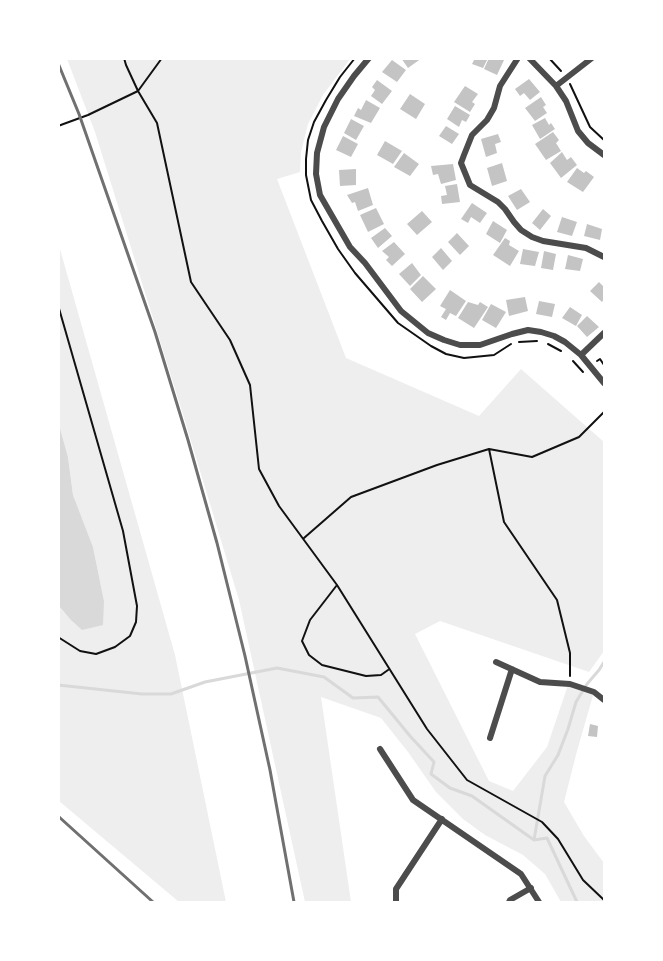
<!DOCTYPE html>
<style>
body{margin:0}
#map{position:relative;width:663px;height:961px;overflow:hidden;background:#fff;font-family:Inter,sans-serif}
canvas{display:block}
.frame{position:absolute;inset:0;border:60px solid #fff;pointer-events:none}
</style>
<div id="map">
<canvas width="663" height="961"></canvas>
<div class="frame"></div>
</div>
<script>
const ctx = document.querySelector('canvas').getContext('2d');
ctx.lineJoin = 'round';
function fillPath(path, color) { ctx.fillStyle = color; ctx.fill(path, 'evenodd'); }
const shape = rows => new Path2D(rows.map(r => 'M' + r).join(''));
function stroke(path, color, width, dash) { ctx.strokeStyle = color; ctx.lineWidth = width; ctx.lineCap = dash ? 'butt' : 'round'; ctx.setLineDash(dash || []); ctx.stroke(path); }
fillPath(shape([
 [67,59,350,59,323,95,308,124,301,152,300,172,277,179,346,358,479,416,521,369,604,442,604,651,589,672,440,621,415,634,489,781,513,791,547,747,568,685,594,692,577,751,564,802,584,836,604,863,604,902,561,902,545,874,523,855,485,835,463,819,436,792,408,752,381,718,321,697,351,902,305,902,239,600,185,421,95,132],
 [58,242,175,655,226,902,179,902,59,801,59,606,70,619,104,601,93,547,73,495,68,457,59,425]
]), '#eee');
fillPath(shape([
 [59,425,68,457,73,495,93,547,104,601,103,625,82,630,70,619,59,606]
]), '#d9d9d9');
stroke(shape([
 [58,685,142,694,171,694,205,682,277,668,324,677,353,698,378,697,410,736,434,762,431,774,450,788,472,796,534,840,547,838,577,902],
 [534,840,545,776,558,755,568,729,576,702,587,684,599,670,604,662]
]), '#d9d9d9', 3);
fillPath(shape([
 [401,58,422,58,408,68],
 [475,58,488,58,483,68,472,64],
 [489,58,505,58,497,75,484,69],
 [392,60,406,70,397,82,382,72],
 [529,79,540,92,530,100,524,93,520,96,515,89],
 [377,80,392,91,382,104,371,96,375,90,372,87],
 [465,86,478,94,472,102,475,104,470,112,454,102],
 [410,94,425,104,416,119,400,109],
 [541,97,546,105,543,107,547,113,535,121,525,108],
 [366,100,380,108,371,123,354,116,358,108,361,110],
 [455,106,470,115,466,122,462,120,459,127,447,119],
 [545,118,549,125,551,123,555,129,540,139,532,125],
 [351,119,364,126,356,140,344,133],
 [446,126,459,134,452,144,439,136],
 [553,132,559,140,556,143,561,151,546,160,535,144],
 [498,134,501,142,495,144,497,153,486,157,481,139],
 [343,136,358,144,351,157,336,150],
 [385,141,402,151,393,164,377,155],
 [562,152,567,160,571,157,577,165,561,178,550,163],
 [404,153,419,164,410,176,394,167],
 [502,163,507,181,492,186,487,168],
 [453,164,456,180,441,184,438,174,433,175,431,166],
 [577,168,584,173,586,171,594,177,583,192,567,182],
 [356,169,356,185,340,186,339,170],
 [457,184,460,202,442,204,441,196,447,195,445,186],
 [368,188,373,205,358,211,355,202,352,203,347,195],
 [521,189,530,202,517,210,508,196],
 [472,203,487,213,480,223,471,217,468,223,461,219],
 [376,208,384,224,368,232,360,215],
 [543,209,551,216,540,230,532,223],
 [422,211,432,222,417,235,407,224],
 [562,217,577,222,572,236,557,232],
 [493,221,507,230,500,243,486,234],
 [587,224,602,229,600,240,584,236],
 [385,228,392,236,378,248,371,238],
 [457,233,469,246,460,255,448,242],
 [505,238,510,241,509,245,519,251,510,266,493,255],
 [394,242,405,254,392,266,386,260,389,257,382,251],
 [441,248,452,261,443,270,432,257],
 [523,249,539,252,535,266,520,264],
 [544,251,556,254,553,270,541,268],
 [568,255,583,259,580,271,565,269],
 [412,263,421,275,410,286,399,274],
 [423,276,436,289,422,302,410,289],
 [599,282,604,287,604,299,602,302,590,291],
 [450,290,466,301,456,316,450,313,446,320,441,317,446,309,440,306],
 [525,297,528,311,509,316,506,300],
 [539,301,555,304,552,317,536,314],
 [468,302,478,305,480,302,488,307,474,328,458,318],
 [491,304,506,312,496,328,482,320],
 [570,307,582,315,576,326,562,318],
 [587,316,599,327,587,337,577,326],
 [590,724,598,726,597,737,588,736]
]), '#c4c4c4');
stroke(shape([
 [124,58,126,65,138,91,157,123,191,282,230,340,250,385,259,469,279,506,337,585,427,729,467,780,542,822,558,839,583,880,604,900],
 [355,58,340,77,326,100,314,122,308,140,306,159,306,175,311,200,322,221,338,249,355,273,398,323,431,346,446,354,464,358,494,355,511,344],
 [549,58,561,71],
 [570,84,590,127,604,140],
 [58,126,88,115,138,91,162,58],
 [58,305,123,531,137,606,136,622,130,636,115,647,96,654,80,651,58,637],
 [519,342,537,341],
 [548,344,561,351],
 [573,361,583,372],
 [597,361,600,359,604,365],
 [489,449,504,522,557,600,570,653,570,676],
 [304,538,351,497,437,465,489,449,532,457,579,437,604,412],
 [337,585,310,620,302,641,309,655,322,665,366,676,381,675,388,670]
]), '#111', 2);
stroke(shape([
 [369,58,354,76,338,99,324,127,317,153,316,174,320,195,350,247,365,263,401,311,428,333,444,340,460,345,480,345,512,334,528,330,541,332,554,336,565,342,581,355,604,383],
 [518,58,500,86,494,108,487,120,472,135,464,155,461,163,470,185,498,202,505,209,514,222,521,230,532,237,543,241,586,248,604,257],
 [529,58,556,86,566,101,578,131,588,143,604,155],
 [556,86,592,58],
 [581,355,604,333],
 [496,662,540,682,570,684,594,692,604,700],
 [490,738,512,669],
 [380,749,413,800,521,874,539,902],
 [396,902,396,889,442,819],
 [509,902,510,900,531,888]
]), '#4c4c4c', 6);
stroke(shape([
 [58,63,79,114,155,332,188,440,217,543,245,656,270,770,294,902],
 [58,816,153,902]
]), '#707070', 3);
</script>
